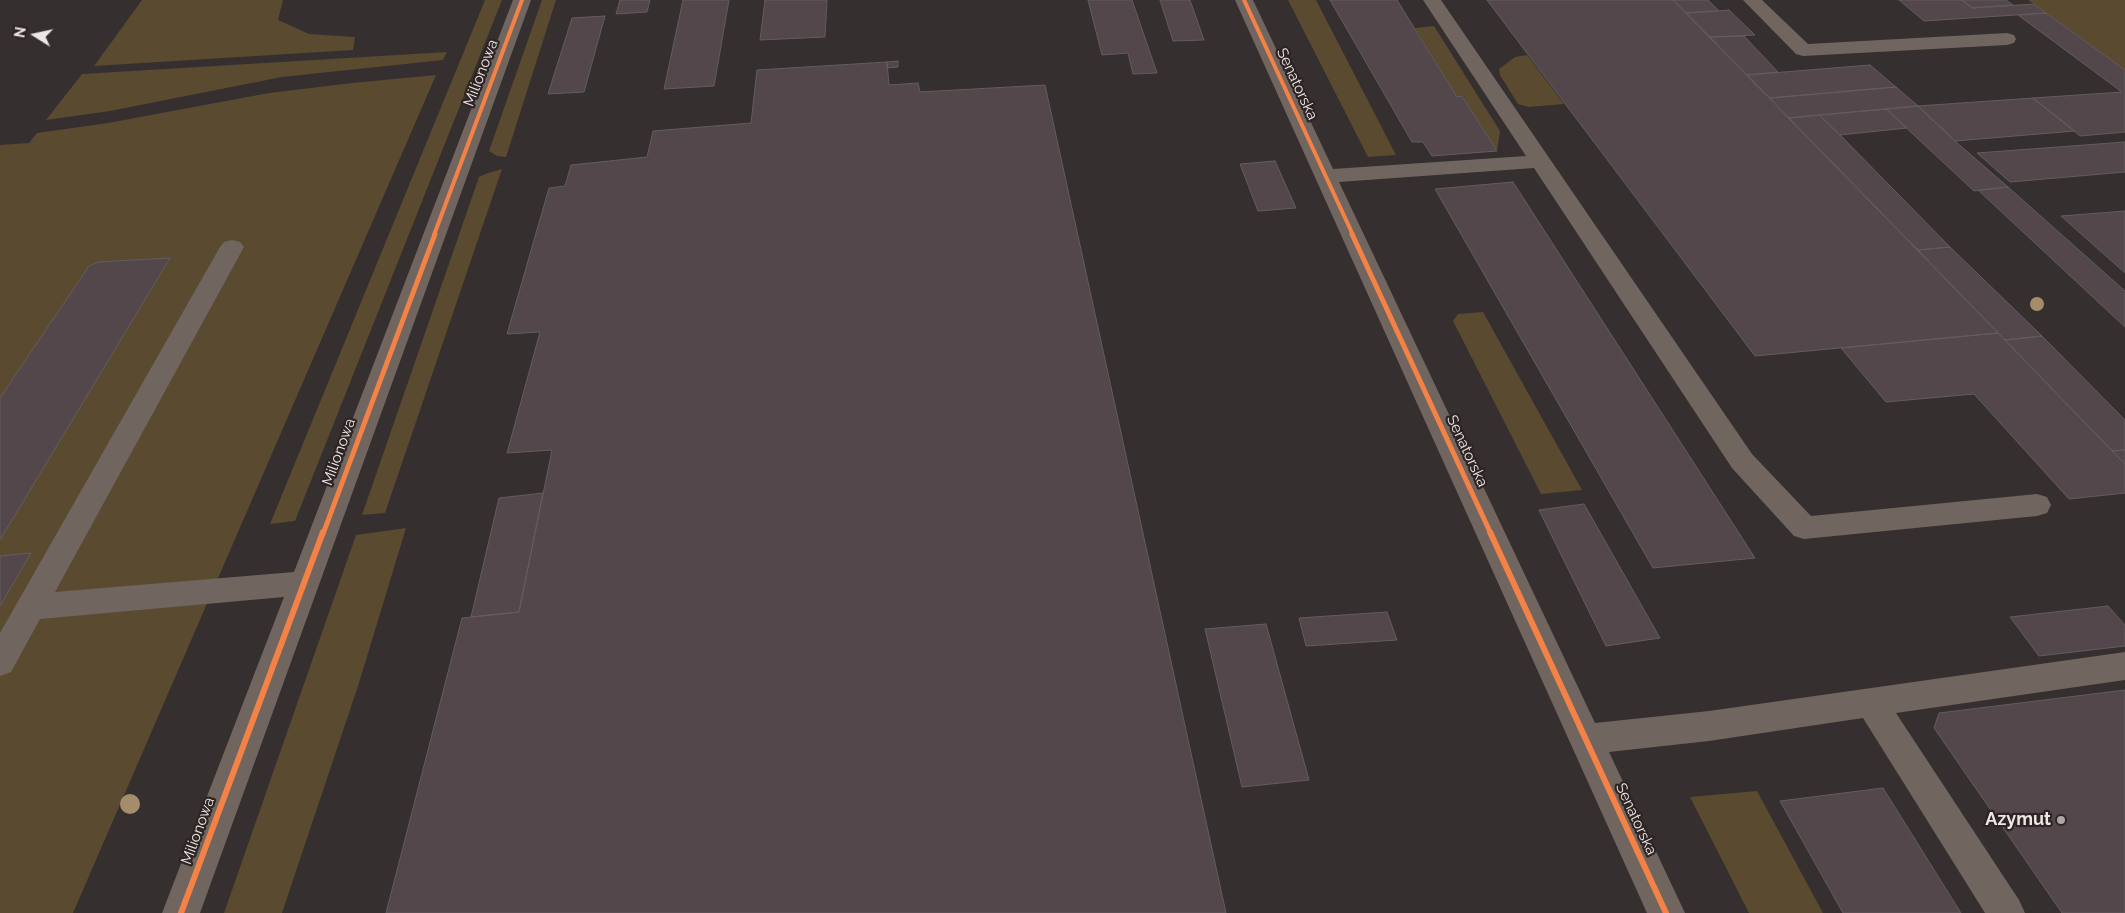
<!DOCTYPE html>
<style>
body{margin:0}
#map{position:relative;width:2125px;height:913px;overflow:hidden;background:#352f2f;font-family:Raleway,sans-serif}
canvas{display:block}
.north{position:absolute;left:10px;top:10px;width:50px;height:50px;-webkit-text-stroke:4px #2d2423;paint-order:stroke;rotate:280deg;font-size:14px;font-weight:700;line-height:20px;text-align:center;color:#ece6e5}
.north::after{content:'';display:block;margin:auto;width:18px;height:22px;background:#ece6e5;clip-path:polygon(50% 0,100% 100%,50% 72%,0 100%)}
</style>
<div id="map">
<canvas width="2125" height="913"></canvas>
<div class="north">N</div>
</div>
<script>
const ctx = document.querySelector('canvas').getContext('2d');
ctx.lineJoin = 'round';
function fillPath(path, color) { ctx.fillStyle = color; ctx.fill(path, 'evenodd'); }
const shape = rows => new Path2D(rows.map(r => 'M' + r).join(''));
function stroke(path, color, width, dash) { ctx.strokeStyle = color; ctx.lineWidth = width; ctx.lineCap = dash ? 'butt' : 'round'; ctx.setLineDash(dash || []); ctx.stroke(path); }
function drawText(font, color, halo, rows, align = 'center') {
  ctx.font = font + ' Raleway,sans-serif'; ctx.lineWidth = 4.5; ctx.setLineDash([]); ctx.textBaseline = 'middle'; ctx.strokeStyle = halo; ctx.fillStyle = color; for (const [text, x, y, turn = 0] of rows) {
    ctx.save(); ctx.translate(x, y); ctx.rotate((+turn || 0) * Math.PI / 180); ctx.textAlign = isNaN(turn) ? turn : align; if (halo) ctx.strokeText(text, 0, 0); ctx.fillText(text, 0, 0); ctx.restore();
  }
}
fillPath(shape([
 [142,0,283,0,278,20,309,34,355,37,353,50,94,66],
 [485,0,502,0,295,521,270,524],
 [542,0,556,0,506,157,497,156,489,151],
 [1288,0,1316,0,1396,155,1368,157],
 [2028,0,2125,0,2125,70,2034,4],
 [1434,26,1500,131,1497,151,1463,97,1457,97,1415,28],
 [447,52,443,60,282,77,110,111,46,120,82,74],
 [1527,55,1564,104,1529,107,1518,104,1500,75,1499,69,1515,57],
 [436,75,73,913,0,913,0,145,29,143,37,133,108,123,269,93,352,83],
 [502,169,385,513,362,515,479,177,488,173],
 [1483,312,1582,490,1541,494,1453,321,1458,314],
 [406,528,359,683,282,913,224,913,356,535],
 [1757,791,1823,913,1749,913,1690,797]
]), '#594a30');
const building = shape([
 [620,0,650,0,647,12,616,14,620,0],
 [683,0,729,0,714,86,664,89,683,0],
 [765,0,827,0,825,37,760,40,765,0],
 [1088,0,1132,0,1157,73,1133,74,1128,53,1102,55,1088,0],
 [1160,0,1190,0,1204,40,1173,41,1160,0],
 [1330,0,1397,0,1457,97,1462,96,1497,151,1432,156,1423,142,1412,142,1330,0],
 [1487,0,1673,0,1998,333,1755,356,1487,0],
 [1673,0,1708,0,1719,11,1686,13,1673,0],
 [1899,0,1962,0,1972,8,2034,4,2046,13,1924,21,1899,0],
 [1962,0,2006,0,2013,5,1972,8,1962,0],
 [1729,10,1755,35,1710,37,1686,13,1729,10],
 [2046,13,2125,70,2125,132,2080,136,2033,98,2122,92,2018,15,2046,13],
 [605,16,584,92,548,94,572,18,605,16],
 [1744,36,1778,72,1747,75,1710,37,1744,36],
 [898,61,898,67,887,68,887,62,898,61],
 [887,62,889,85,918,83,920,92,1045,85,1226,913,386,913,462,618,519,612,552,450,507,453,540,332,507,334,549,188,565,186,571,165,647,157,653,131,751,123,757,70,887,62],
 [1870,65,1896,87,1770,98,1747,75,1870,65],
 [1896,87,1918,106,1789,118,1770,98,1896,87],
 [2033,98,2075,131,1955,141,1918,106,2033,98],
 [1918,106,1955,141,2008,187,1974,191,1886,109,1918,106],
 [1886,109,1907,128,1840,135,1819,115,1886,109],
 [1819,115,1840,135,1950,247,1918,250,1789,118,1819,115],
 [2125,142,2125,172,2010,182,1977,153,2125,142],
 [1275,161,1296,208,1258,211,1240,164,1275,161],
 [1513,182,1755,558,1653,568,1435,189,1513,182],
 [2008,187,2125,291,2125,327,1978,190,2008,187],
 [2125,211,2125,273,2061,216,2125,211],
 [1950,247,2042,336,2005,340,1918,250,1950,247],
 [170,258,0,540,0,398,89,266,98,262,170,258],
 [1998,333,2125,464,2125,493,2069,499,1974,394,1886,402,1841,348,1998,333],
 [2042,336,2125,420,2125,450,2112,451,2005,340,2042,336],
 [2125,450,2125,464,2112,451,2125,450],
 [543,493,519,612,471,617,499,498,543,493],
 [1584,504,1660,638,1606,646,1539,510,1584,504],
 [31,553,0,606,0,556,31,553],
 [2108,606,2125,625,2125,646,2039,656,2010,617,2108,606],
 [1387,612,1397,640,1306,646,1299,618,1387,612],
 [1266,624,1309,780,1242,787,1205,629,1266,624],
 [2125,690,2125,913,2062,913,1934,728,1939,713,2125,690],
 [1883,788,1961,913,1843,913,1780,801,1883,788]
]);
fillPath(building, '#54474c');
stroke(building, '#625d5e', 1);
fillPath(shape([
 [513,0,531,0,200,913,162,913,284,597,40,619,11,672,0,676,0,633,220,247,224,242,232,240,240,242,244,247,55,592,294,572,513,0],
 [1235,0,1253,0,1333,169,1526,156,1423,0,1441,0,1752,454,1811,516,2037,494,2047,497,2051,505,2047,513,2037,516,1804,539,1794,536,1732,468,1534,168,1339,182,1595,723,1709,711,2125,652,2125,680,1896,713,2019,900,2025,913,1985,913,1863,718,1709,741,1609,752,1685,913,1647,913,1235,0],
 [1743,0,1762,0,1808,44,2007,33,2014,35,2016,39,2014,43,2007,45,1803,56,1796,54,1743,0]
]), '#71655f');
stroke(shape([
 [1244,0,1353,235],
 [434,235,522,0]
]), '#f48246', 4);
stroke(shape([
 [1352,234,1491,534],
 [323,534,435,234]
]), '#f48246', 5);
stroke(shape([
 [1490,532,1666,913],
 [181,913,323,532]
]), '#f48246', 6);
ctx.fillStyle = '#a48d6a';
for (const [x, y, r] of [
 [2037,304,7],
 [130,804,10]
]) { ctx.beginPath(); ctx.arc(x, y, r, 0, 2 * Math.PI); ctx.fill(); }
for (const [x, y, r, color] of [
 [2061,820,5,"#aca6a5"]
]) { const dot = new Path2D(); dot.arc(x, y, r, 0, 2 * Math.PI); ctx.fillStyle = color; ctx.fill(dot); stroke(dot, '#2d2423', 2); }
drawText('15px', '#ece6e5', '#2d2423', [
 ["Milionowa",481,73,-69],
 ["Senatorska",1297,84,65],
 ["Senatorska",1467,451,65],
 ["Milionowa",339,452,-70],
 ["Senatorska",1636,819,65],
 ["Milionowa",198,831,-70]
]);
drawText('bold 18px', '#ece6e5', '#2d2423', [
 ["Azymut",2051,820]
], 'right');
</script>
